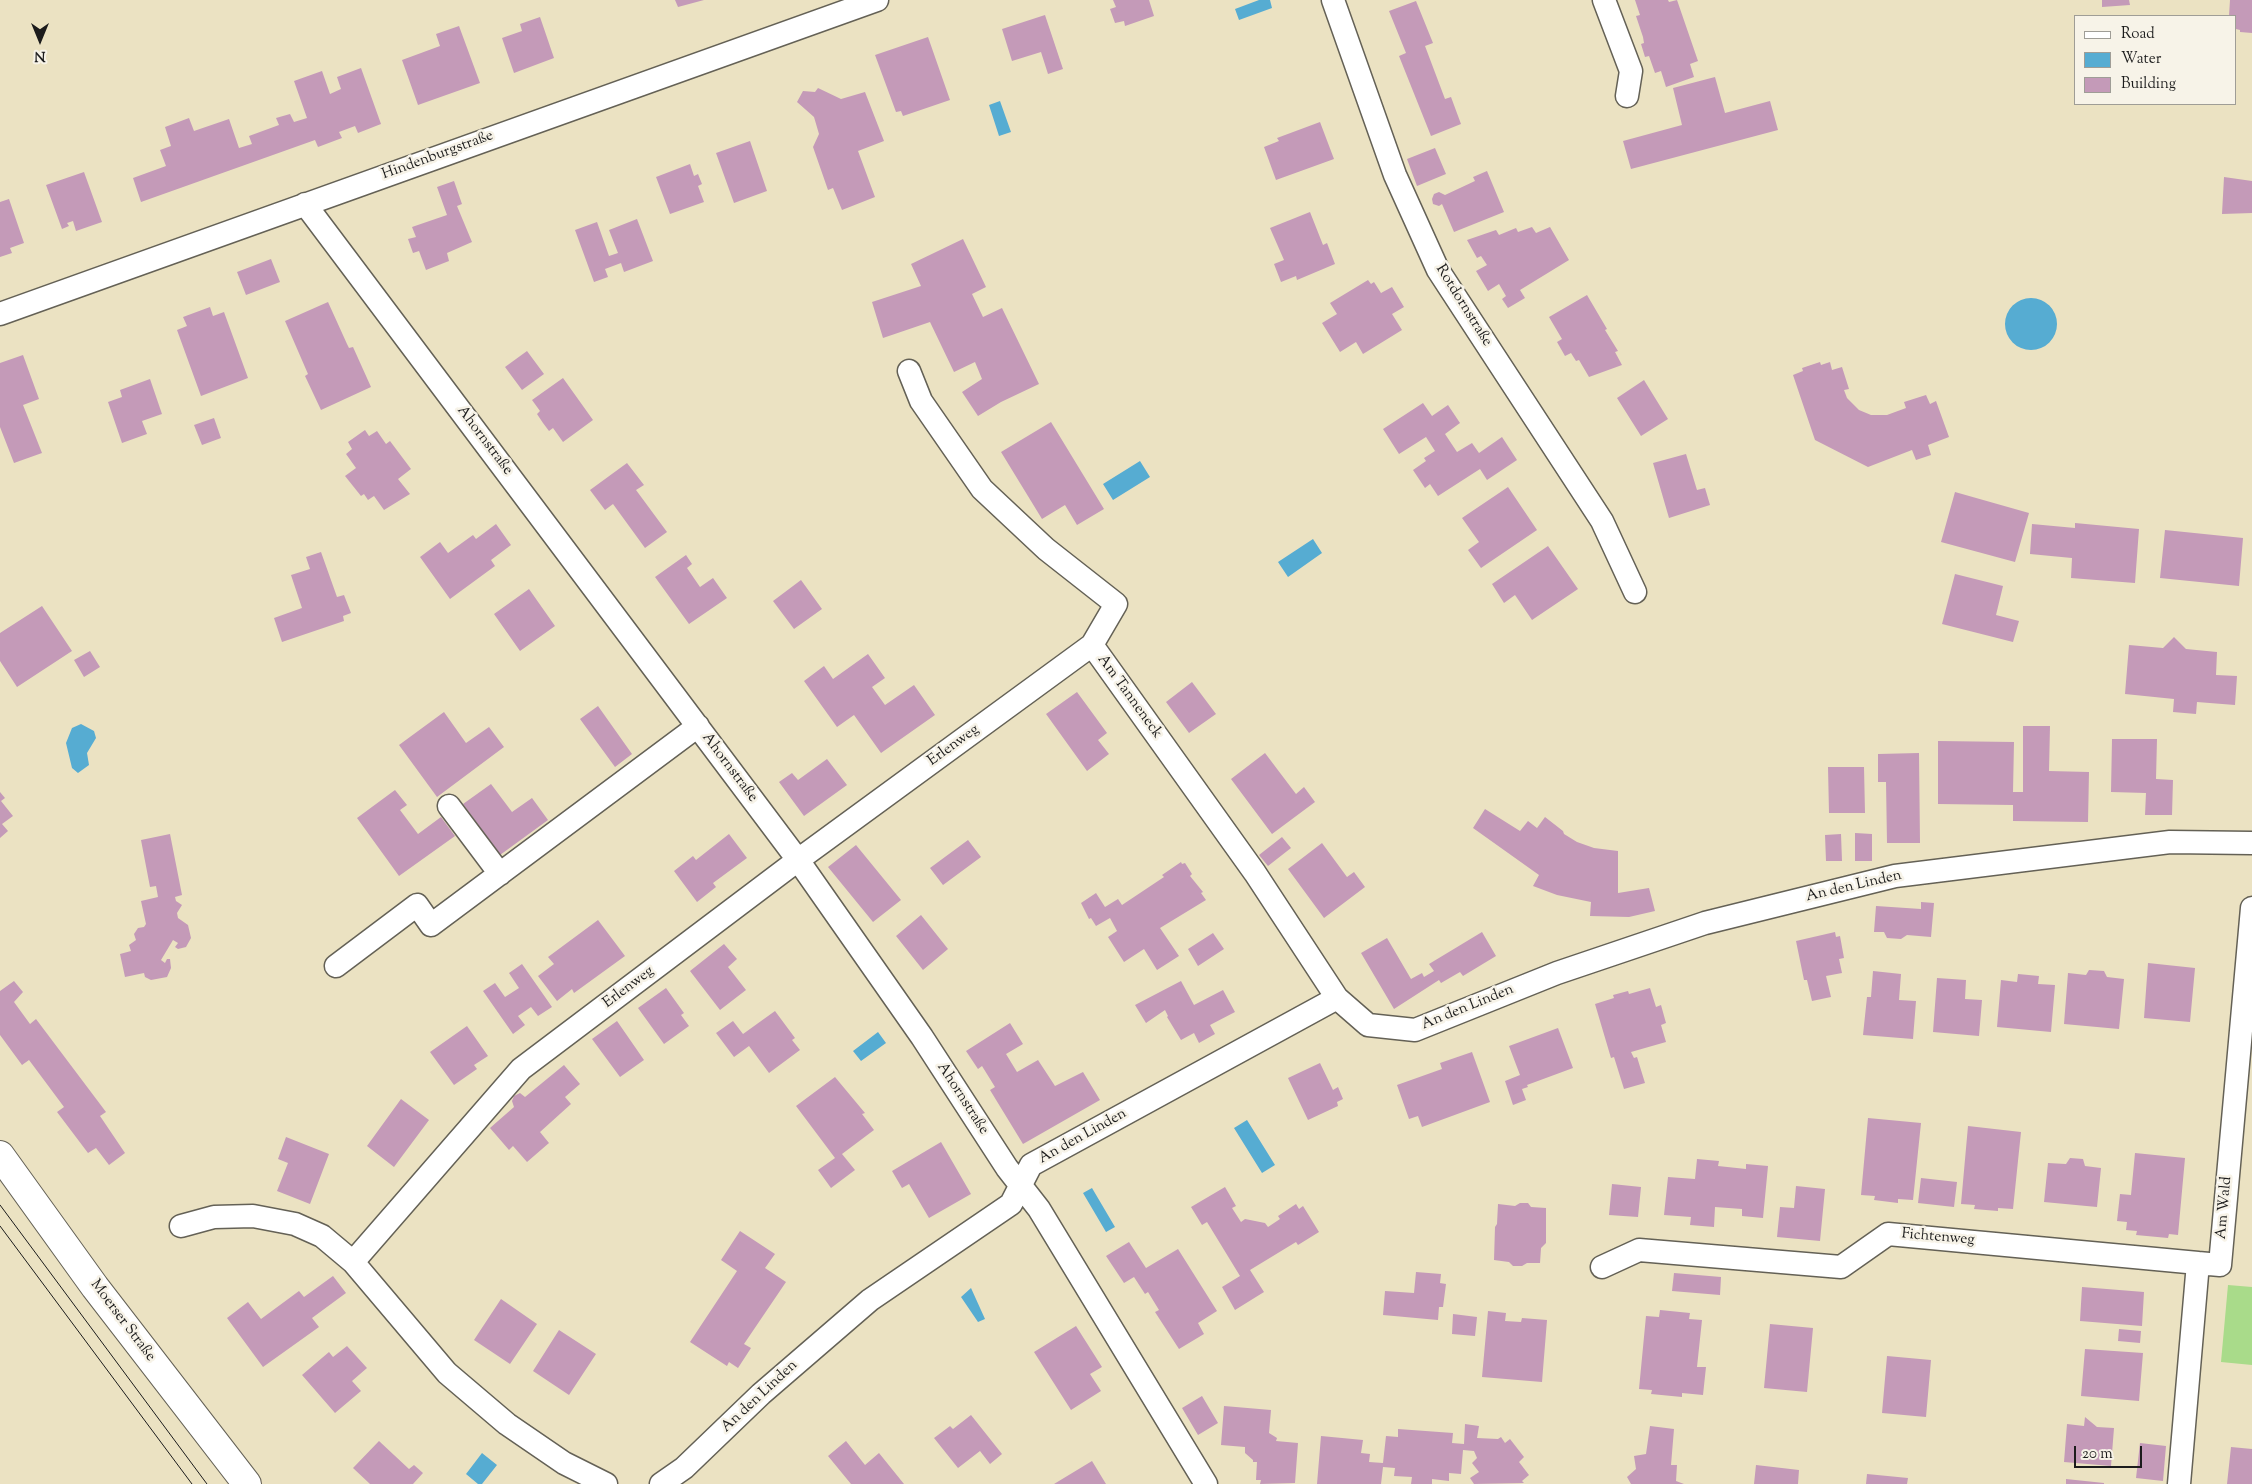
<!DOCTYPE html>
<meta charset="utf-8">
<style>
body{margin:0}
#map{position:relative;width:2252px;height:1484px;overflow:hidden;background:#ebe2c2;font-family:"Sorts Mill Goudy",serif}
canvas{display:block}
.legend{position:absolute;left:2074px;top:15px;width:162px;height:90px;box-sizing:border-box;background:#f7f3e8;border:1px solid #9f9d96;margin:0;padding:6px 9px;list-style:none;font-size:15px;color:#1c1c1c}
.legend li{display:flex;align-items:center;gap:10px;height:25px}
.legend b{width:25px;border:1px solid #9f9d96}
.north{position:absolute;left:15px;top:15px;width:50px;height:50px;-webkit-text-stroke:4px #f7f3e8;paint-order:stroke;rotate:180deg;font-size:14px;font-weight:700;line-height:20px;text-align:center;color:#1c1c1c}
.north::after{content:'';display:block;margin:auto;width:18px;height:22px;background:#1c1c1c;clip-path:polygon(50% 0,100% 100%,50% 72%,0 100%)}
.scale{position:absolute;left:2074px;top:1446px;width:68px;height:22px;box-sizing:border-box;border:2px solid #1c1c1c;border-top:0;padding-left:6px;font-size:15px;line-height:18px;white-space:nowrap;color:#1c1c1c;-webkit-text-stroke:4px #f7f3e8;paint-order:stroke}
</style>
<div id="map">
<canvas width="2252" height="1484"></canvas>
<ul class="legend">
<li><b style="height:6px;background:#fff"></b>Road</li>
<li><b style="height:14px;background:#56acd2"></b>Water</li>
<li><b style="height:14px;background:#c49ab8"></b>Building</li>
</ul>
<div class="north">N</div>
<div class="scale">20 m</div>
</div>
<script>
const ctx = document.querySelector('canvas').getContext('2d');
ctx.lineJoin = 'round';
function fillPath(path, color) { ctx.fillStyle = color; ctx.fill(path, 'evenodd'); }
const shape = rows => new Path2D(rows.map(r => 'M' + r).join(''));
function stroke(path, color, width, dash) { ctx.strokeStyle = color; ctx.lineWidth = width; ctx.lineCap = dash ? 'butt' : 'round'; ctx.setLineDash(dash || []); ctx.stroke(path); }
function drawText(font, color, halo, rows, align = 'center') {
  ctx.font = font + ' "Sorts Mill Goudy",serif'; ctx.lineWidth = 5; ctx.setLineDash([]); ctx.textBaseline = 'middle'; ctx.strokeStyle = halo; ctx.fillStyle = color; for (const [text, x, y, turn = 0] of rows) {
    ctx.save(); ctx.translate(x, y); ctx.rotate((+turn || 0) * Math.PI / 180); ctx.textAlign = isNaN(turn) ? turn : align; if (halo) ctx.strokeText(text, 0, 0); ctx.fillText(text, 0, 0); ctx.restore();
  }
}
fillPath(shape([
 [2228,1285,2252,1287,2252,1365,2221,1362]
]), '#a9db8a');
fillPath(shape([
 [1259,0,1270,0,1272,8,1239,20,1235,9],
 [1000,101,1011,132,999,136,989,105],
 '2005 324a26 26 0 1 1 52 0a26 26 0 1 1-52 0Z',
 [1140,461,1150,477,1113,500,1103,484],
 [1313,539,1322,553,1288,577,1278,562],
 [81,724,94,731,96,738,87,753,89,765,78,773,72,768,66,743,72,728],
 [878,1032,886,1043,861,1061,853,1051],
 [1247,1120,1275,1165,1262,1173,1234,1128],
 [1092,1188,1115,1227,1106,1232,1083,1193],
 [971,1288,985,1319,978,1322,961,1297],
 [482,1453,497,1465,482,1484,478,1484,466,1474]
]), '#56acd2');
fillPath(shape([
 [675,0,704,0,678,7],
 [1113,0,1149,0,1154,16,1125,26,1124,21,1115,23,1110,9,1116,7],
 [1635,0,1668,0,1669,2,1677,0,1698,61,1690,64,1694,77,1666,87,1661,71,1655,73,1649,56,1645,57,1641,44,1644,43,1643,37,1636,16,1640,15],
 [2102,0,2129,0,2130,5,2102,7],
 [2230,0,2252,0,2252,33,2240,32,2240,30,2236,29,2236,16,2229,16],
 [1416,1,1433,43,1425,46,1445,99,1451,97,1461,124,1431,136,1399,56,1406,53,1389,11],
 [1045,15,1063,69,1048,74,1041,52,1012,61,1002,29],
 [540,17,554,58,514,73,502,38,522,31,520,24],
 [459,26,480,83,418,105,402,60,440,46,436,34],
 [928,37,950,100,903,116,901,111,896,112,875,55],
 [361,68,381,124,358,133,355,126,339,132,342,138,318,147,315,140,141,202,133,178,166,166,160,150,171,146,165,127,189,118,194,131,229,119,239,148,252,144,249,136,279,125,276,118,290,114,294,122,307,118,294,81,322,71,330,94,341,89,337,77],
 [1715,77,1725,113,1770,101,1778,130,1631,169,1623,141,1682,125,1673,88],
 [818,88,841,99,865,92,884,141,858,151,875,197,842,210,833,188,828,190,813,147,819,134,814,117,797,102,803,91,815,92],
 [1320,122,1334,159,1276,180,1264,147,1279,141,1277,138],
 [750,141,767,191,734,203,716,153],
 [1435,148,1446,174,1417,186,1407,159],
 [690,164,694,176,698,174,702,184,698,186,704,202,670,214,656,177],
 [1487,171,1504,212,1454,232,1442,204,1439,206,1433,204,1432,199,1434,194,1439,192,1445,195,1475,181,1473,177],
 [84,172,102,222,76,231,73,221,67,223,69,226,62,229,46,185],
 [2224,177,2252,181,2252,213,2222,214],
 [454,181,462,204,457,206,472,242,447,253,449,261,426,270,419,251,413,253,408,239,416,237,412,227,447,215,437,187],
 [9,199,24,243,10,248,12,253,0,257,0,202],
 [1310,212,1323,245,1327,243,1335,264,1297,280,1296,276,1281,282,1274,264,1284,260,1270,228],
 [637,219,653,261,624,272,621,263,605,269,608,277,594,282,575,230,597,222,609,256,618,253,609,230],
 [1532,227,1536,233,1550,227,1569,260,1520,290,1525,298,1508,308,1502,299,1506,296,1499,284,1488,291,1476,271,1487,265,1481,256,1477,258,1467,240,1496,230,1499,235,1516,228,1518,232],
 [963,239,986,287,972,294,983,317,1002,308,1039,384,1001,402,978,416,962,392,982,379,975,362,954,372,930,322,883,338,872,302,921,286,911,264],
 [271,259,280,282,246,295,237,272],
 [1368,280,1371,284,1374,282,1381,293,1392,287,1404,307,1392,314,1402,330,1363,354,1356,342,1340,352,1322,323,1337,314,1330,303],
 [1587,295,1607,329,1605,330,1618,351,1615,352,1622,365,1589,377,1579,360,1576,361,1571,353,1565,356,1557,342,1562,339,1549,317],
 [328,302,347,344,349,348,353,347,371,387,321,410,305,376,308,374,285,321],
 [210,307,213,316,224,312,248,378,201,396,177,330,187,326,183,317],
 [527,351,544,374,522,390,505,367],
 [23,355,39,399,23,405,42,453,14,463,0,427,0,363],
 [1820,362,1821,365,1830,362,1832,370,1842,367,1849,389,1844,390,1847,398,1859,410,1871,415,1887,415,1906,408,1904,402,1926,395,1930,404,1936,401,1949,437,1928,445,1931,455,1916,460,1912,450,1868,467,1815,440,1793,375,1803,371,1802,368],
 [563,378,593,420,563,442,553,428,549,431,543,423,537,414,540,411,532,400],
 [150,379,162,414,142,421,147,434,122,443,108,402,122,397,120,390],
 [1644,380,1668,419,1641,436,1617,398],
 [1423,403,1432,416,1448,405,1460,423,1445,434,1457,452,1472,443,1479,453,1502,437,1517,460,1487,480,1480,469,1438,496,1430,484,1425,488,1413,470,1426,461,1424,458,1435,451,1426,437,1399,454,1383,429],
 [214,418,221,438,202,445,194,425],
 [1051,422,1104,509,1077,525,1065,505,1042,519,1001,452],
 [365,430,369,436,377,431,386,444,390,441,411,469,398,479,410,494,384,510,374,496,368,500,364,494,361,496,345,476,356,468,346,454,352,449,348,442],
 [1686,454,1697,490,1705,488,1710,505,1669,518,1653,463],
 [627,463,644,485,636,490,667,532,645,548,613,504,605,510,590,490],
 [1508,487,1537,530,1481,568,1468,550,1479,542,1462,518],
 [1955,492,2029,513,2015,562,1941,542],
 [2075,523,2139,529,2135,583,2071,578,2072,558,2030,554,2032,524,2075,528],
 [496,524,511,545,491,560,495,566,450,599,420,557,440,542,448,553,473,535,476,539],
 [2165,530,2243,538,2239,586,2160,578],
 [1548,546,1578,589,1532,620,1515,595,1504,603,1492,584],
 [321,552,337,597,344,595,351,613,343,616,344,621,282,642,274,618,302,608,291,575,310,569,306,557],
 [686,555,692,564,687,568,700,587,713,578,727,598,689,624,655,577],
 [1955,574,2003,586,1996,615,2019,621,2013,642,1942,624],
 [801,580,822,609,794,629,773,601],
 [529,589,555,626,520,651,494,614],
 [42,606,72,651,17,687,0,661,0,633],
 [2174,637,2186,649,2217,652,2216,675,2237,676,2235,705,2197,702,2196,714,2173,712,2174,699,2125,694,2129,645,2163,648],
 [90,651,100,667,84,677,74,660],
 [868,654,885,678,872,687,885,705,914,685,935,715,881,753,854,715,837,727,804,681,824,666,833,679],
 [1192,682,1216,714,1189,733,1166,702],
 [1077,692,1107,733,1098,740,1109,754,1087,771,1046,714],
 [598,706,632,754,615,767,580,719],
 [444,712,466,743,489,727,504,747,437,797,399,745],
 [2023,726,2050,726,2049,771,2089,772,2088,822,2013,821,2013,805,1938,804,1938,741,2014,742,2013,792,2023,792],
 [2112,739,2157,739,2156,779,2173,780,2172,815,2145,815,2146,793,2111,792],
 [1265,753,1296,794,1304,787,1315,802,1272,834,1231,779],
 [1919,753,1920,843,1887,843,1886,782,1878,782,1878,754],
 [827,759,847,785,804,816,779,782,792,773,798,780],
 [1828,767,1864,767,1865,813,1829,813],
 [491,784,512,812,532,798,548,820,500,855,463,804],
 [395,790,407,805,400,810,418,834,441,817,455,836,399,876,357,818],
 [0,792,5,798,1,801,13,816,2,824,8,831,0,838],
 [1485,809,1520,831,1528,821,1537,828,1545,817,1563,831,1564,834,1577,842,1594,848,1618,851,1618,893,1649,888,1655,911,1629,917,1590,916,1591,902,1557,895,1533,886,1539,875,1473,828],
 [1855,833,1872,834,1872,861,1855,861],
 [170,834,182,895,175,897,176,901,182,905,177,913,178,918,188,925,191,938,186,947,178,949,175,947,178,943,173,940,161,960,165,963,167,959,170,959,171,968,167,977,151,980,145,977,144,973,125,977,120,954,131,951,129,945,136,940,134,934,138,928,144,927,146,924,141,901,158,897,156,886,150,887,141,840],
 [729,834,747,858,713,883,716,887,697,902,674,871,693,856,696,860],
 [1841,834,1842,861,1826,861,1825,835],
 [1282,837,1291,848,1268,866,1259,855],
 [968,840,981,857,943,885,930,868],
 [1322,843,1347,877,1354,872,1365,887,1324,918,1288,869],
 [856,845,901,900,873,922,828,867],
 [1181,862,1182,864,1185,863,1192,874,1190,876,1203,892,1201,893,1206,900,1160,928,1179,956,1157,970,1144,949,1124,962,1108,937,1117,931,1110,918,1096,926,1091,918,1089,919,1081,903,1096,893,1105,907,1118,899,1122,905,1164,877,1162,875],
 [1921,902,1934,903,1931,937,1907,935,1901,939,1887,938,1884,932,1874,932,1876,906,1921,909],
 [921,915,948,949,923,970,896,936],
 [598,920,625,956,574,993,572,989,557,1001,538,976,554,964,548,957],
 [1482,932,1496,956,1463,976,1460,972,1441,983,1439,980,1394,1009,1361,953,1387,938,1411,979,1422,973,1424,977,1434,971,1429,964],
 [1835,932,1836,937,1840,936,1844,958,1839,959,1842,973,1826,976,1831,997,1812,1001,1807,980,1804,980,1796,941],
 [1213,933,1224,949,1198,966,1188,949],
 [724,944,737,959,728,967,746,990,720,1010,690,971],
 [2148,963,2195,968,2190,1022,2144,1018],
 [522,964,552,1007,538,1016,531,1007,518,1016,525,1025,513,1034,483,991,495,983,505,997,519,988,509,973],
 [2089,970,2104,971,2107,977,2124,979,2119,1029,2064,1024,2068,973,2086,975],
 [1873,971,1901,974,1899,1000,1916,1001,1913,1039,1863,1035,1867,997,1871,997],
 [2018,974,2039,976,2038,984,2055,985,2051,1032,1997,1027,2001,980,2017,982],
 [1937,978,1966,980,1965,999,1982,1000,1979,1036,1933,1032],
 [14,981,23,992,14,1002,30,1024,36,1019,106,1112,100,1116,125,1153,109,1165,96,1148,88,1153,57,1112,64,1107,35,1068,29,1060,22,1065,0,1035,0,991],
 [1181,981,1194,1005,1223,990,1235,1012,1210,1025,1215,1034,1199,1043,1194,1033,1181,1040,1167,1017,1168,1016,1165,1010,1146,1023,1135,1005],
 [666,988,684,1013,681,1015,689,1026,664,1044,638,1008],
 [1650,988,1656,1007,1661,1005,1666,1023,1661,1025,1666,1042,1631,1052,1634,1058,1637,1057,1645,1083,1624,1089,1614,1057,1611,1058,1595,1004,1614,998,1613,995,1628,991,1629,994],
 [775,1011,795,1038,792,1040,800,1050,769,1073,749,1046,734,1057,716,1033,733,1021,743,1034],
 [617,1021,644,1060,620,1077,592,1039],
 [1010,1023,1023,1044,1006,1054,1017,1072,1038,1060,1055,1086,1083,1072,1100,1100,1023,1144,990,1090,995,1087,982,1066,978,1069,966,1051],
 [467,1026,488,1056,474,1065,477,1069,454,1085,430,1052],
 [1558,1028,1573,1068,1527,1085,1528,1087,1522,1089,1526,1100,1513,1105,1505,1081,1520,1075,1509,1046],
 [1472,1052,1490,1102,1422,1127,1418,1116,1409,1119,1397,1085,1442,1069,1440,1063],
 [1320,1063,1333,1090,1338,1087,1343,1099,1337,1102,1338,1106,1308,1120,1288,1078],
 [564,1065,580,1084,565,1097,571,1104,540,1132,549,1143,527,1162,513,1146,509,1150,490,1128,514,1107,512,1101,514,1096,520,1093,525,1097],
 [835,1077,865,1113,862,1114,874,1130,842,1154,855,1170,831,1188,818,1170,835,1158,796,1106],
 [401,1099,429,1120,394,1167,367,1146],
 [1868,1118,1921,1123,1913,1200,1898,1199,1898,1203,1874,1200,1875,1196,1861,1195],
 [1968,1126,2021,1132,2013,1209,1998,1208,1998,1211,1974,1209,1975,1205,1961,1204],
 [286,1137,329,1154,310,1204,277,1191,288,1163,278,1159],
 [941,1142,971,1194,929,1218,909,1184,902,1188,892,1171],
 [2135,1153,2185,1158,2178,1235,2169,1234,2168,1238,2136,1235,2137,1231,2126,1230,2127,1222,2117,1221,2120,1194,2131,1195],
 [2070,1158,2083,1159,2085,1166,2101,1168,2097,1207,2044,1202,2048,1163,2066,1164],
 [1697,1159,1719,1161,1718,1166,1746,1169,1746,1164,1768,1166,1763,1218,1742,1216,1742,1209,1715,1207,1714,1227,1690,1225,1691,1217,1664,1215,1668,1177,1695,1179],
 [1921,1178,1957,1182,1954,1207,1918,1203],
 [1612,1184,1641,1187,1638,1217,1609,1215],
 [1796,1186,1825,1189,1820,1241,1777,1237,1780,1207,1794,1208],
 [1225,1187,1236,1206,1232,1208,1241,1222,1245,1219,1265,1223,1268,1227,1280,1219,1278,1216,1296,1204,1299,1209,1303,1206,1319,1232,1298,1245,1296,1242,1250,1270,1264,1292,1235,1310,1222,1287,1240,1276,1207,1222,1202,1225,1191,1207],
 [1520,1203,1528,1203,1531,1207,1546,1208,1546,1243,1541,1248,1540,1263,1527,1263,1522,1266,1513,1266,1509,1262,1494,1260,1495,1227,1497,1224,1498,1204,1515,1206],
 [740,1231,775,1254,765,1268,786,1282,744,1344,751,1348,738,1368,729,1362,727,1366,690,1342,737,1271,721,1260],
 [1129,1242,1146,1268,1178,1249,1217,1311,1198,1323,1204,1334,1179,1349,1155,1312,1159,1310,1148,1292,1145,1294,1134,1277,1124,1283,1106,1256],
 [1416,1272,1441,1274,1440,1283,1446,1284,1443,1307,1439,1307,1438,1320,1383,1315,1385,1291,1414,1293],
 [1674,1273,1721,1277,1720,1295,1672,1291],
 [333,1276,346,1293,312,1318,319,1327,263,1367,227,1318,248,1302,261,1319,299,1291,304,1297],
 [2082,1287,2144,1292,2142,1326,2080,1321],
 [501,1299,537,1324,510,1364,474,1340],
 [1660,1310,1690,1313,1689,1319,1702,1320,1697,1367,1706,1367,1703,1395,1682,1393,1682,1397,1651,1394,1652,1390,1639,1389,1646,1316,1659,1317],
 [1488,1311,1506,1313,1505,1321,1521,1322,1522,1318,1547,1320,1542,1382,1482,1377],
 [1453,1314,1477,1317,1475,1336,1452,1334],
 [1770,1324,1813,1328,1807,1392,1764,1388],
 [1076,1326,1102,1367,1090,1374,1101,1391,1071,1410,1034,1352],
 [2119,1329,2141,1331,2140,1343,2118,1341],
 [559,1330,596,1354,569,1395,533,1371],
 [347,1346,367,1368,352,1381,361,1391,335,1413,302,1375,329,1352,333,1357],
 [2085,1349,2143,1353,2139,1401,2081,1396],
 [1887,1356,1931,1360,1926,1417,1882,1413],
 [1202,1396,1218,1423,1198,1435,1182,1408],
 [1224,1406,1271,1410,1269,1433,1277,1438,1276,1441,1298,1443,1295,1483,1260,1484,1261,1480,1256,1480,1257,1462,1253,1462,1253,1460,1245,1453,1245,1447,1221,1445],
 [971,1415,1002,1454,990,1464,980,1451,958,1468,934,1438,950,1426,953,1429],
 [2085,1417,2097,1427,2114,1428,2111,1466,2064,1462,2067,1424,2084,1426],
 [1465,1424,1479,1426,1477,1438,1498,1439,1501,1437,1505,1443,1510,1439,1524,1457,1519,1462,1529,1475,1522,1481,1524,1483,1474,1484,1470,1478,1479,1472,1472,1463,1477,1458,1474,1451,1463,1450,1461,1474,1449,1473,1449,1481,1432,1479,1432,1484,1411,1484,1412,1477,1394,1476,1395,1468,1383,1467,1381,1484,1317,1484,1321,1436,1363,1440,1361,1453,1370,1454,1369,1462,1383,1463,1386,1436,1398,1437,1398,1429,1453,1433,1452,1443,1464,1444],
 [1650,1426,1674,1429,1671,1465,1677,1465,1676,1481,1684,1484,1631,1484,1627,1477,1636,1469,1634,1456,1646,1454],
 [379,1441,409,1469,414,1465,423,1473,413,1484,370,1484,353,1468],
 [846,1441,865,1465,879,1453,904,1484,851,1484,828,1456],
 [2140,1443,2166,1446,2163,1481,2136,1478],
 [2231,1447,2252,1449,2252,1484,2227,1484],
 [1092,1461,1106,1484,1054,1484],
 [1756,1465,1799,1470,1798,1484,1754,1484],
 [1867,1474,1908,1478,1907,1484,1866,1484],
 [2066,1479,2104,1483,2104,1484,2066,1484]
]), '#c49ab8');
const minor = shape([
 [1333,0,1395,175,1438,270,1602,521,1635,592],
 [1604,0,1631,71,1627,96],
 [305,204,798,860,922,1037,1007,1168,1039,1209,1206,1484],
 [0,314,877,0],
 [909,371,921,401,982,489,1046,549,1116,604,1092,645,1255,873,1337,998],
 [449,806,500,874],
 [336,966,417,905,431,925,698,726],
 [181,1226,214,1217,253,1216,295,1224,322,1236,353,1262,447,1373,507,1424,564,1463,606,1484],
 [353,1262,521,1069,798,860,1092,645],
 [1602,1267,1639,1250,1841,1267,1888,1234,2198,1263],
 [661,1484,684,1468,761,1394,870,1300,1011,1204,1031,1165,1337,998,1368,1025,1415,1030,1557,973,1705,923,1895,876,2170,842,2252,843],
 [2179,1484,2198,1263,2220,1265,2252,908]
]);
const major = shape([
 [0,1155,95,1287,247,1484]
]);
stroke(minor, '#646156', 25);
stroke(major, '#646156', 30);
stroke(minor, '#fff', 22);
stroke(major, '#fff', 28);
stroke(shape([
 [0,1205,207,1484],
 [0,1226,192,1484]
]), '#1c1c1c', 1);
drawText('15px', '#1c1c1c', '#f7f3e8', [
 ["Hindenburgstraße",438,156,-20],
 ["Rotdornstraße",1463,306,58],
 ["Ahornstraße",484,441,53],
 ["Am Tanneneck",1129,697,54],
 ["Erlenweg",954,746,-36],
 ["Ahornstraße",729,768,53],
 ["An den Linden",1854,887,-13],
 ["Erlenweg",629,988,-37],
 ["An den Linden",1468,1008,-22],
 ["Ahornstraße",962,1099,57],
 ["An den Linden",1083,1137,-29],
 ["Am Wald",2225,1208,-85],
 ["Fichtenweg",1938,1238,5],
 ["Moerser Straße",122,1321,53],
 ["An den Linden",760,1397,-43]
]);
</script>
